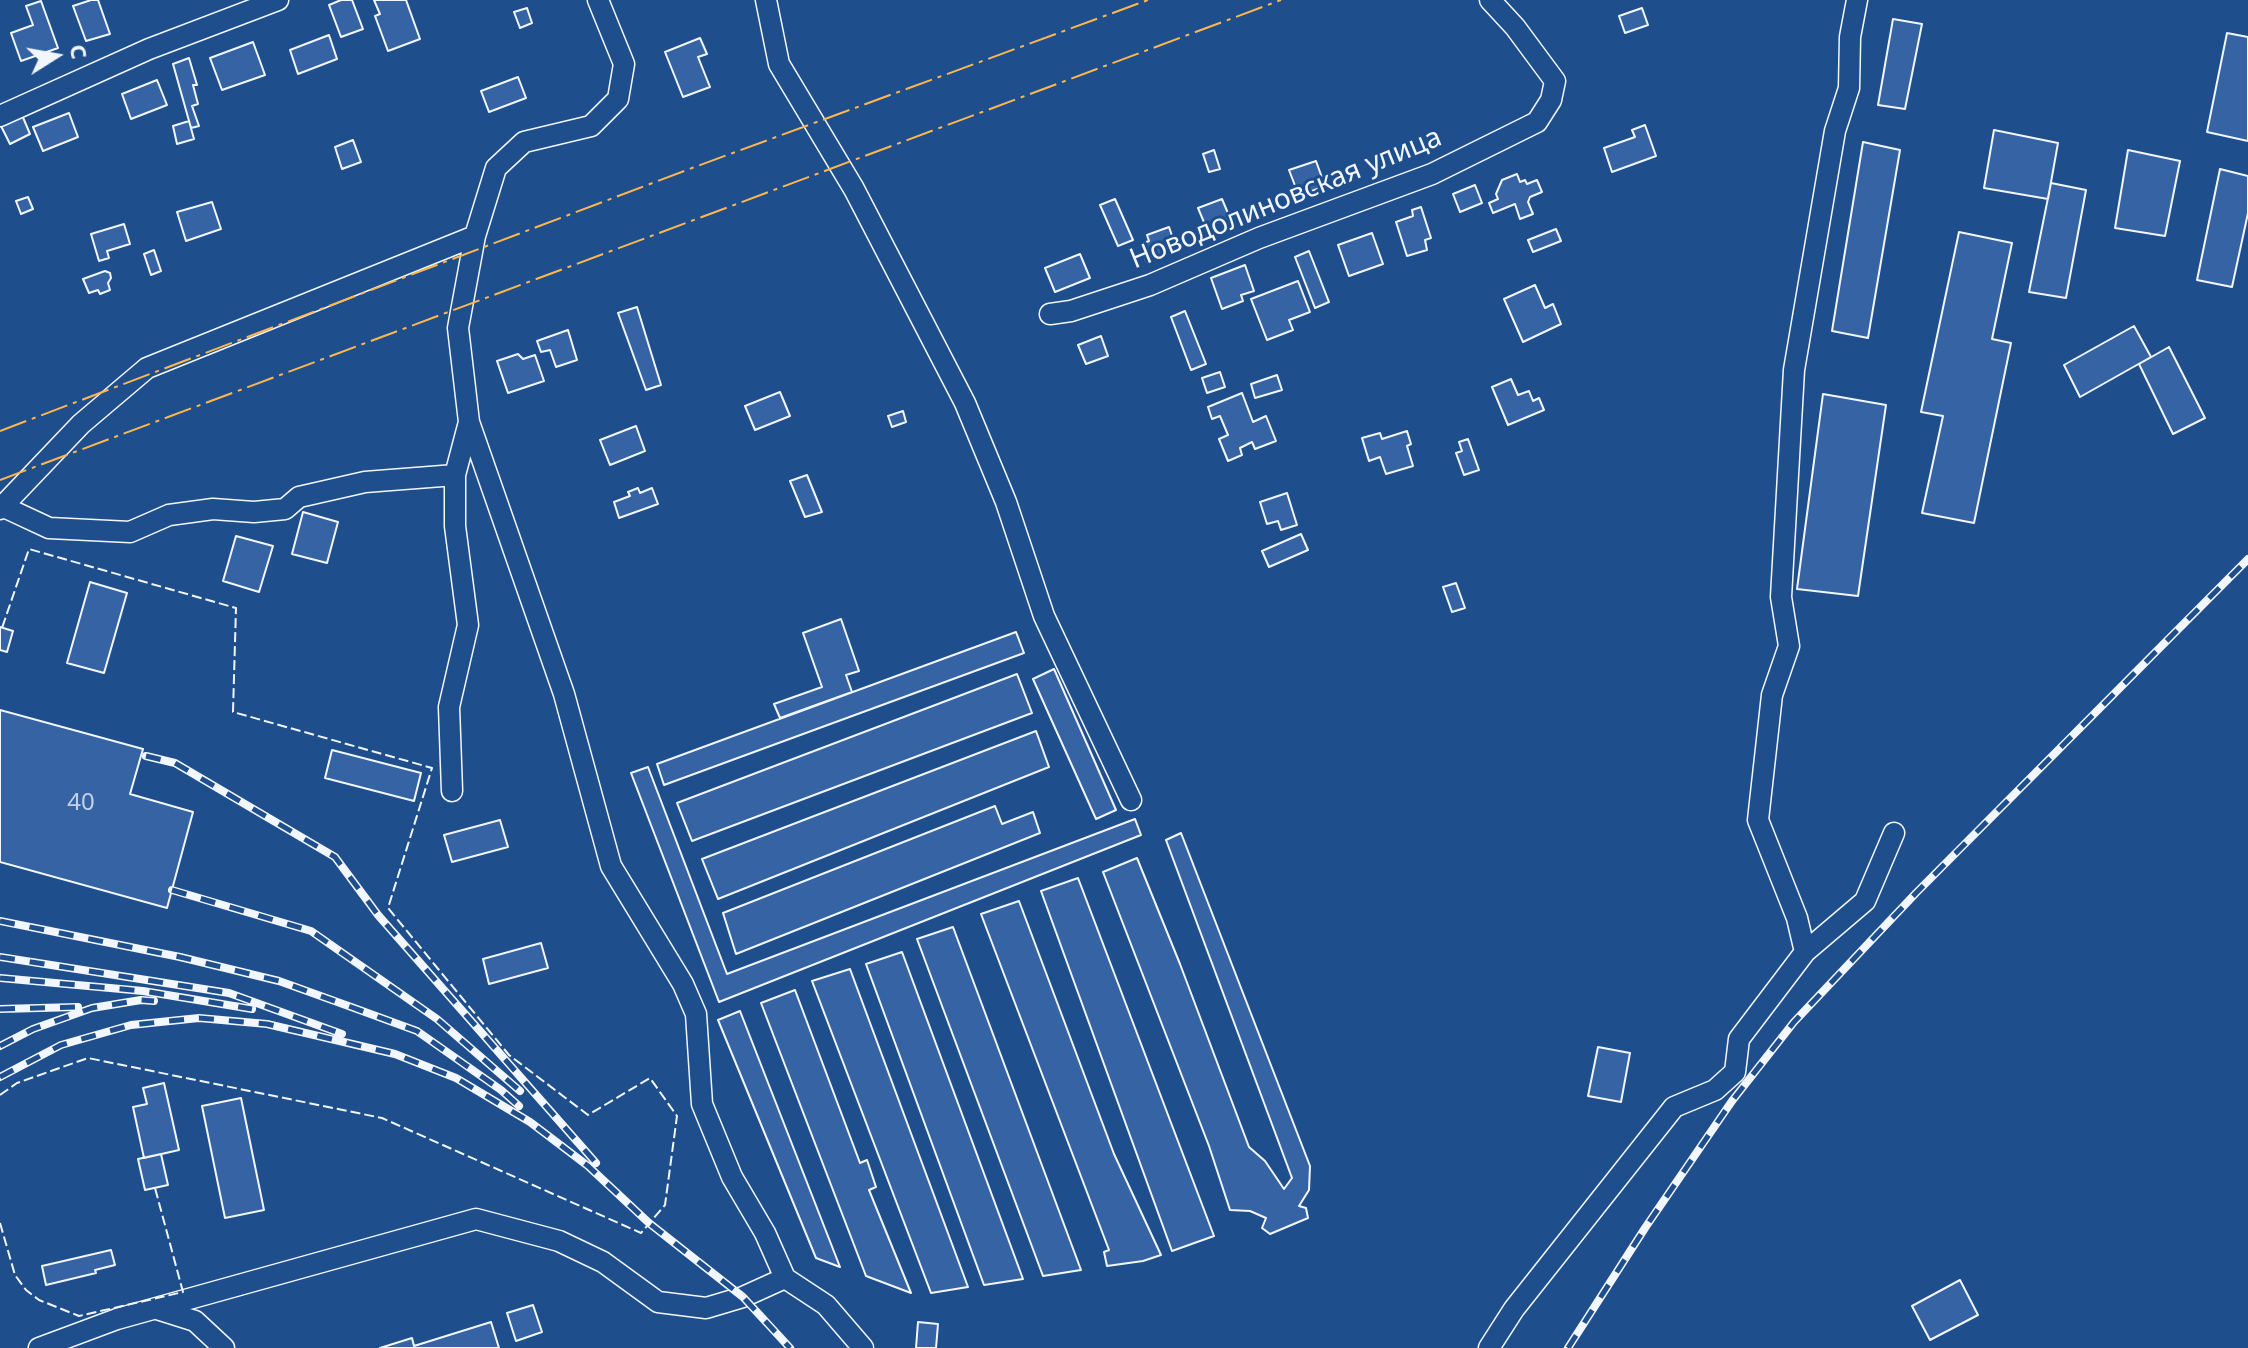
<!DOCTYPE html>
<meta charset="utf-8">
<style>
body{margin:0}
#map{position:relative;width:2248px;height:1348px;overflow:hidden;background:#1f4e8c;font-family:"Noto Sans",sans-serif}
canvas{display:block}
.north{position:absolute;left:16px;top:16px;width:80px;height:80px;-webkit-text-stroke:6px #1f4e8c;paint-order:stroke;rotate:79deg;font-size:22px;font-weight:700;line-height:32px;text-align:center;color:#f2f6ff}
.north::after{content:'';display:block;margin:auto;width:28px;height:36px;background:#f2f6ff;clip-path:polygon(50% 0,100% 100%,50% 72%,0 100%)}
</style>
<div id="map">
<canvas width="2248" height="1348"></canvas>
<div class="north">С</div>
</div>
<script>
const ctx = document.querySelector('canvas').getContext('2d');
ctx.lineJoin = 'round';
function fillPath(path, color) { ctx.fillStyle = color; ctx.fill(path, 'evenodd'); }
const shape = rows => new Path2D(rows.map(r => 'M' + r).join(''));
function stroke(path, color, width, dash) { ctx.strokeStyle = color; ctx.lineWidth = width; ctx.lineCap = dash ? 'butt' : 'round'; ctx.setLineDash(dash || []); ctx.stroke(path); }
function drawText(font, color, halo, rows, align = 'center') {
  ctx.font = font + ' "Noto Sans",sans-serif'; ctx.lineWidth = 6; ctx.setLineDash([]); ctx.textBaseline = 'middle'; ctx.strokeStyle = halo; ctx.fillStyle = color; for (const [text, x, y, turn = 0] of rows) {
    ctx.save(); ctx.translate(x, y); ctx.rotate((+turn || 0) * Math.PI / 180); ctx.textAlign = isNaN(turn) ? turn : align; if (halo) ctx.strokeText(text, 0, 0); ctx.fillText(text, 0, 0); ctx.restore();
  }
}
const building = shape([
 [91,0,98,0,110,34,86,41,73,6,91,0],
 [341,0,352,0,363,29,341,37,329,5,341,0],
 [374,0,406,0,420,39,388,51,375,16,380,14,374,0],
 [41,1,58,48,21,61,11,33,33,25,26,6,41,1],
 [527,8,532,23,520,28,514,12,527,8],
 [1642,8,1648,25,1625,33,1619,16,1642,8],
 [1893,19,1922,24,1905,109,1878,105,1893,19],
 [2227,33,2248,37,2248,141,2207,132,2227,33],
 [329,35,337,59,298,74,290,50,329,35],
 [700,38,707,54,698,57,710,87,683,97,665,52,700,38],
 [253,42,265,75,222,90,210,58,253,42],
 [189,58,197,85,193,85,198,104,192,106,199,126,191,128,173,64,189,58],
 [518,77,526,98,489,112,481,91,518,77],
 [157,80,167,105,131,119,122,94,157,80],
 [69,113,78,137,43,151,33,127,69,113],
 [22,115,30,134,10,144,0,124,22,115],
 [189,121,194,139,177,144,173,126,189,121],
 [1645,125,1656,156,1612,172,1604,148,1635,137,1632,130,1645,125],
 [1994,130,2058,143,2048,199,1984,188,1994,130],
 [353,140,361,162,342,169,335,147,353,140],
 [1863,142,1900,150,1868,338,1832,331,1863,142],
 [1214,150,1220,169,1209,172,1203,154,1214,150],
 [2128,150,2180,161,2165,236,2115,228,2128,150],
 [1316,161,1325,186,1299,196,1289,170,1316,161],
 [2220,169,2248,176,2248,213,2232,287,2197,280,2220,169],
 [1517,174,1520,182,1525,180,1527,184,1537,180,1542,192,1530,197,1528,202,1533,214,1520,219,1515,204,1493,213,1489,203,1498,199,1496,194,1502,180,1517,174],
 [2051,183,2086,190,2066,298,2029,292,2051,183],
 [1475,185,1482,203,1460,212,1453,194,1475,185],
 [28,197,33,209,21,214,16,201,28,197],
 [1115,199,1133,240,1118,246,1100,205,1115,199],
 [1222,199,1230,218,1206,227,1198,208,1222,199],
 [212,202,221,229,186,241,177,212,212,202],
 [1421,207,1431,238,1425,240,1427,250,1407,256,1396,222,1413,216,1412,210,1421,207],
 [124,224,130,244,107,251,109,258,99,261,91,234,124,224],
 [1169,227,1177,250,1146,261,1141,244,1149,241,1147,235,1169,227],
 [1556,229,1561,241,1533,252,1528,240,1556,229],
 [1959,232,2012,243,1992,339,2011,343,1974,523,1922,513,1943,416,1921,412,1959,232],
 [1372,233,1383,264,1349,276,1338,245,1372,233],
 [154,250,161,271,151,275,144,254,154,250],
 [1309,251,1329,302,1315,308,1295,257,1309,251],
 [1080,254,1090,278,1055,292,1045,268,1080,254],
 [1245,265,1254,291,1241,295,1243,301,1222,309,1211,278,1245,265],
 [105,271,110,273,111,278,108,283,110,290,100,294,98,290,89,293,83,279,105,271],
 [1298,281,1310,312,1289,320,1293,330,1267,340,1251,299,1298,281],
 [1535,285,1545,308,1553,304,1561,324,1523,342,1504,299,1535,285],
 [637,307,661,385,646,390,618,313,637,307],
 [1185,311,1206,364,1191,370,1171,317,1185,311],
 [2134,326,2151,357,2080,397,2064,365,2134,326],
 [568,330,577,360,556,367,550,350,541,352,537,341,568,330],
 [1101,336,1108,356,1086,364,1078,345,1101,336],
 [2169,347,2205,418,2173,434,2139,364,2169,347],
 [518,354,523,359,535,355,544,381,508,393,497,361,518,354],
 [1220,372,1225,387,1207,393,1202,378,1220,372],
 [1277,375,1282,390,1255,398,1251,384,1277,375],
 [1511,379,1518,395,1529,391,1533,401,1539,398,1544,410,1508,425,1492,387,1511,379],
 [780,392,790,416,755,430,745,406,780,392],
 [1242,393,1253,422,1266,416,1276,441,1255,449,1252,442,1240,448,1242,455,1228,461,1219,439,1228,435,1220,416,1212,419,1208,407,1242,393],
 [1823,394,1886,405,1858,596,1797,589,1823,394],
 [903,411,906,422,892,427,888,416,903,411],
 [636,426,645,451,610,465,600,440,636,426],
 [1407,431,1411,444,1407,446,1413,466,1386,474,1380,457,1369,461,1362,438,1380,433,1382,439,1407,431],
 [1468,439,1479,470,1464,475,1456,453,1462,451,1459,442,1468,439],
 [807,475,822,512,805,517,790,481,807,475],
 [638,488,640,493,652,488,658,504,619,518,614,502,630,496,628,492,638,488],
 [1287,493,1297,525,1281,530,1278,521,1267,524,1260,502,1287,493],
 [303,512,338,522,327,563,292,554,303,512],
 [1301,534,1308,550,1269,567,1262,551,1301,534],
 [236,536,273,546,259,592,223,581,236,536],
 [90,582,127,593,104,673,67,663,90,582],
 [1456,583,1465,608,1452,612,1443,587,1456,583],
 [841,619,859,671,846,675,852,692,780,718,774,704,822,687,803,633,841,619],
 [0,627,13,631,7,652,0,650,0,627],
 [1016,632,1024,653,664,785,657,764,1016,632],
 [1054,669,1116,810,1096,819,1033,679,1054,669],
 [1017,674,1032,713,692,841,677,803,1017,674],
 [0,710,143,749,130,794,193,812,167,908,0,862,0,710],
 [1036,731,1049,767,718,899,702,859,1036,731],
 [332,750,421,773,414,801,325,778,332,750],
 [648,767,727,974,1135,819,1141,835,719,1002,631,773,648,767],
 [995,806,1002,824,1033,812,1040,833,736,954,723,913,995,806],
 [500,820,508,847,452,862,444,835,500,820],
 [1181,833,1310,1166,1309,1190,1299,1206,1306,1208,1308,1218,1270,1234,1262,1228,1266,1218,1250,1211,1230,1210,1209,1146,1103,872,1137,858,1180,964,1249,1147,1265,1161,1284,1189,1292,1178,1166,840,1181,833],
 [1078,878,1214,1236,1172,1251,1041,891,1078,878],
 [1019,901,1114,1154,1161,1255,1143,1261,1107,1266,1104,1252,1109,1250,981,914,1019,901],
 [953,927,1081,1270,1043,1276,917,939,953,927],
 [541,943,548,968,489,984,483,959,541,943],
 [902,952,1023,1279,984,1285,866,964,902,952],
 [850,969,968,1287,931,1293,812,981,850,969],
 [795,990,860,1163,867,1160,876,1187,869,1190,911,1293,866,1276,761,1003,795,990],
 [740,1011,840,1267,816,1258,718,1020,740,1011],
 [1598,1047,1630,1053,1621,1102,1588,1096,1598,1047],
 [164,1083,179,1150,144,1158,133,1107,147,1104,143,1088,164,1083],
 [241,1098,264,1210,225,1218,202,1106,241,1098],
 [161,1154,168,1185,145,1190,138,1159,161,1154],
 [111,1250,115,1265,95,1270,96,1273,46,1285,42,1266,111,1250],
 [1960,1280,1978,1315,1930,1340,1912,1306,1960,1280],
 [533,1305,542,1332,516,1341,507,1313,533,1305],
 [491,1322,499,1348,380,1348,412,1338,414,1346,491,1322],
 [918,1322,938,1324,936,1348,916,1348,918,1322]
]);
fillPath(building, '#3563a3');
stroke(building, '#f2f6ff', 2);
const minor = shape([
 [766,0,779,64,854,189,965,403,1006,502,1044,616,1131,800],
 [0,116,149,49,278,0],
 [475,236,458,328,469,422,564,694,611,866,683,984,696,1014,702,1104,732,1177,765,1233,785,1278,826,1305,863,1348],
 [1050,314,1071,311,1150,285,1259,238,1432,174,1537,122,1551,100,1555,81,1515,27,1490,0],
 [4,507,49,528,130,532,169,515,213,509,254,512,285,509,299,497,365,482,455,475],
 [0,509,81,424,147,368,475,236,496,168,524,142,591,126,618,99,624,64,598,0],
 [452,791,449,707,468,625,455,526,455,475,469,422],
 [1805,952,1797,918,1758,820,1772,695,1789,646,1781,597,1794,370,1835,131,1849,88,1850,37,1857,0],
 [157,1309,195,1321,224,1348],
 [39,1348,117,1319,476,1219,559,1241,603,1262,658,1302,706,1308,743,1297,785,1278],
 [1489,1348,1514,1309,1674,1107,1715,1090,1735,1072,1739,1039,1805,952,1865,901,1894,833]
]);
stroke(minor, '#f2f6ff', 23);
stroke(minor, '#1f4e8c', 20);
const rail = shape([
 [146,756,175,763,335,857,378,915,596,1163],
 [172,890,311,931,437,1019,520,1091],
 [0,921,180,957,279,981,354,1008,417,1031,501,1090,519,1106],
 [0,957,229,993,342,1034],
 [0,978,143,991,252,1009],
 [0,1009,78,1007],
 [0,1046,33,1029,92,1008,141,1000,154,1001],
 [0,1077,61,1045,131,1025,199,1018,267,1024,395,1054,456,1078,530,1122,588,1166,649,1223,743,1297,790,1348],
 [1568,1348,1645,1228,1732,1101,1794,1022,1916,893,2248,559]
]);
stroke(rail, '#f2f6ff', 8);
stroke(rail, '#1f4e8c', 5, [15]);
stroke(shape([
 [0,1095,17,1083,88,1058,382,1118,641,1233,665,1205,677,1116,650,1078,588,1115,509,1055,388,908,432,768,233,712,236,608,29,549,2,628,7,629],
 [0,1223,15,1275,26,1290,39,1300,79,1316,183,1292,155,1188]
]), '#f2f6ff', 2, [10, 4]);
stroke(shape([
 [0,431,692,168,1148,0],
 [0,480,1281,0]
]), '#ffb74d', 2, [28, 6, 4, 6]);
drawText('24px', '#c3d1e8', null, [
 ["40",81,803]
]);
drawText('28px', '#f2f6ff', '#1f4e8c', [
 ["Новодолиновская улица",1286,199,-22]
]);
</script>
